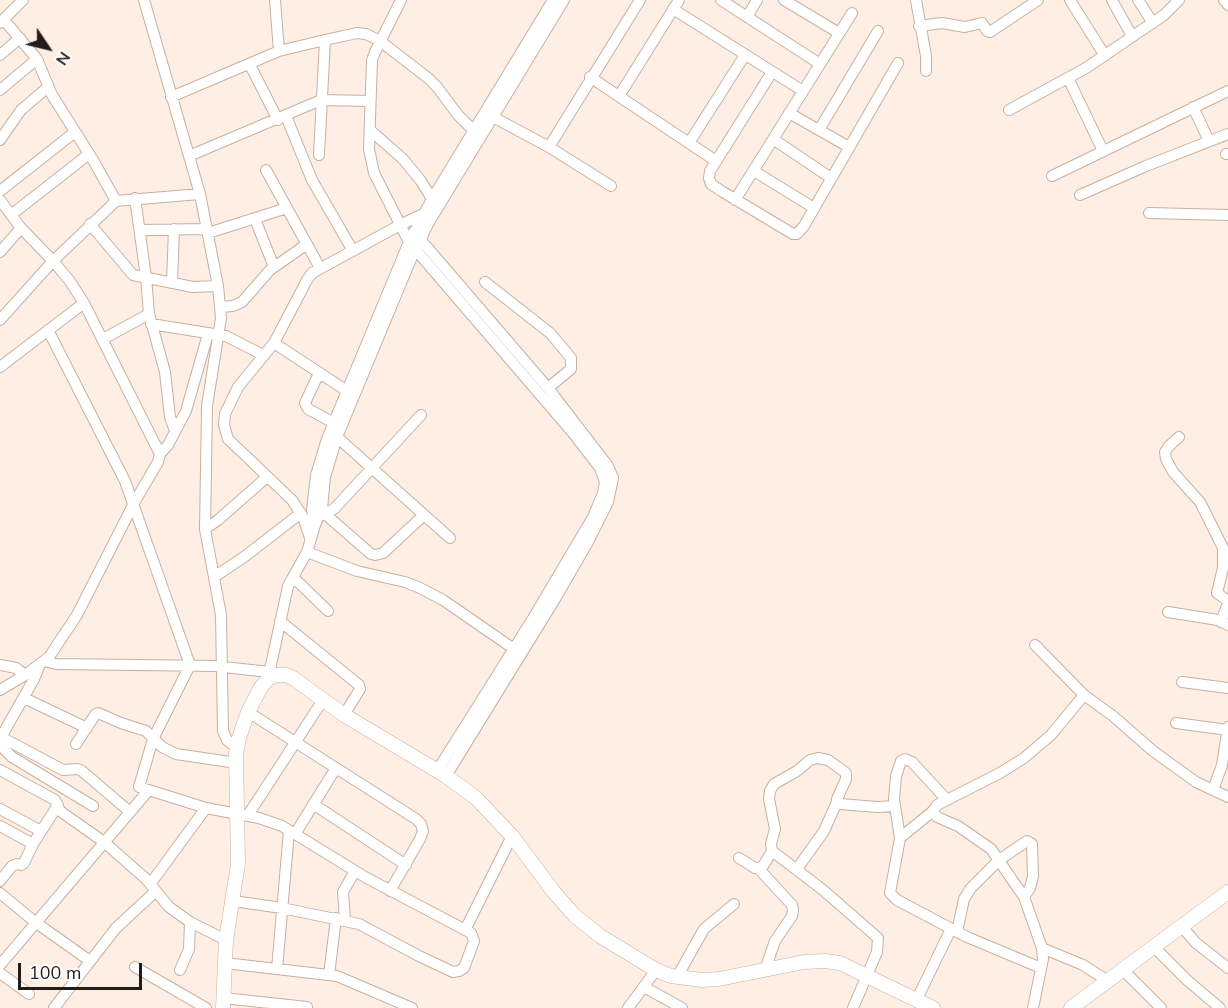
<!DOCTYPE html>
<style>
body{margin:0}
#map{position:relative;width:1228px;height:1008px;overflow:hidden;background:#ffeee3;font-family:"Nunito Sans",sans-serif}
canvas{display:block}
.north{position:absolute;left:18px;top:18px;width:60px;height:60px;-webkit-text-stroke:4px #fff;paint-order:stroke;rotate:125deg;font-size:16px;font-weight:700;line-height:24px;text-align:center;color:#241c18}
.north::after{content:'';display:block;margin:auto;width:21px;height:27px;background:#241c18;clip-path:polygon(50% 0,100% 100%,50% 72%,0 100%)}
.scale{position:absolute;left:18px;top:963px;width:124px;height:27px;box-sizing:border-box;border:3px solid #241c18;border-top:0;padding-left:8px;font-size:18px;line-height:21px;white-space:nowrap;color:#241c18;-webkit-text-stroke:4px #fff;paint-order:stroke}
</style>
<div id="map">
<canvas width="1228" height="1008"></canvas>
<div class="north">N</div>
<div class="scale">100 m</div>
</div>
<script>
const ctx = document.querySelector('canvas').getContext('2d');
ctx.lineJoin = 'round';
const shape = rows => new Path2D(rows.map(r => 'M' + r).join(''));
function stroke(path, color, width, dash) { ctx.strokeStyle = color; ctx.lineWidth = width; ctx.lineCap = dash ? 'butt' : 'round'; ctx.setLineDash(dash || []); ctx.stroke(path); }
const street = shape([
 [144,0,200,194,218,286,221,318,207,406,205,529,221,615,223,731,227,740,237,748],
 [275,0,279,51],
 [401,0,375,52,372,60,369,149,374,173,409,242,573,433,600,468,605,482,603,493,593,517,532,620,437,771],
 [721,0,820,64],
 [784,0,839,33],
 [916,0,926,56,926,71],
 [1070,0,1105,56],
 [1112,0,1132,36],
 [1138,0,1153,23],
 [1224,0,1228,5],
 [673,9,803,91],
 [747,17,757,0],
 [4,20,37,59,52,95,93,160,116,201],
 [0,23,23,0],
 [919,26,942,23,965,27,982,23,987,31,990,32,1038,0],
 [0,55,20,38],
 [250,65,278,120],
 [772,72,710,171,709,178,711,184,723,192,793,234,797,234,804,226,898,63],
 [590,77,716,161],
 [1068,78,1103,151],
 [0,90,37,59],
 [619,96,679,0],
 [171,97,279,51,325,40,357,33,366,34,380,41,428,78,437,87,458,115,473,130],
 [1193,107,1209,141],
 [1009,110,1086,68,1164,15,1179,0],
 [789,113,849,147],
 [286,116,312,180,353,251],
 [493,117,549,147,611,186],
 [370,130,403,159,421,181,432,199],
 [819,130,878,31],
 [773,139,831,178],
 [0,140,21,110,48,87],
 [689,143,745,55],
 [549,147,640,0],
 [1226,154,1228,154],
 [319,155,325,40],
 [189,156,321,100,370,101],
 [266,170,320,268],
 [754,171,814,208],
 [1052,176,1228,91],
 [0,191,75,132],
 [1080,195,1146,166,1228,134],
 [135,198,146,277,149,314,165,372,170,417,175,431],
 [0,200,21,228,53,261,69,280,84,303,160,454],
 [735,200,852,13],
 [1149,213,1228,215],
 [11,215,89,154],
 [255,219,274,267],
 [90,224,133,275,193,287,218,286],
 [140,230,207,229],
 [414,232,548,388,608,466,613,478,608,502,588,542,555,599,446,776],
 [208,233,287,208],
 [0,252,21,228],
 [485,282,550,333,571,358,571,369,548,388],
 [172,283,174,229],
 [220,307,233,306,242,302,270,270,307,244],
 [0,320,53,261,116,201,200,194],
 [151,324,226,336,263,355],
 [48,330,125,481,190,665,153,739,139,787,206,808,259,818,282,826,365,877,471,933,474,941,464,968,459,971,453,972,419,956,359,924,282,908,233,901],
 [103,339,149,314],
 [274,343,347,391],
 [0,367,84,303],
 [319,373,305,403,308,409,334,423],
 [337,437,450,538],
 [1179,437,1169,446,1165,452,1166,459,1173,472,1200,502,1223,548,1223,568,1217,593,1228,601],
 [325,514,371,554,375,555,383,553,423,516],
 [318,517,334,509,421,415],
 [315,525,312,510,316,475,327,439,409,242,432,199,553,0],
 [205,529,218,520,267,477],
 [310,538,303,517,292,500,228,439,224,425,225,414,238,387,274,343,307,280,312,273,400,225,423,214],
 [307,552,357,571,405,582,420,588,443,600,514,649],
 [214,577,244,557,301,513],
 [293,577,328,611],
 [1168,612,1218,620,1228,625],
 [280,621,359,685,360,689,344,715],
 [1221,622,1228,603],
 [1035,645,1084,695,1113,716,1153,751,1196,782,1228,797],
 [44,661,56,664,215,666,269,672],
 [0,665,16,668,25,675],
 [268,679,288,586,307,552,315,525,322,509,325,477,337,437,411,259,428,224,564,0],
 [1182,682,1228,688],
 [0,690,25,675,49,657,77,615,134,503,158,462,160,454,168,445,186,411,208,334],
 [24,698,87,728],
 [248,712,416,819,421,824,423,831,420,839,390,891],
 [1176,723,1228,730],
 [1,737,63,770,78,769,82,771,130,812],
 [0,739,34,679,40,664],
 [76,744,95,715,98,713,121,723,146,731,162,747,176,754,237,763],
 [0,745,12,757,93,806],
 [0,770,55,800,60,811,104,842,146,879,169,907,190,922,226,940],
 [1213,790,1222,765,1228,727],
 [947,800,912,762,905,759,901,761,896,776,894,799,900,838,890,893,897,900,967,937,1041,968],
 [313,804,406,865],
 [0,809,41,831],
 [248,815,323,700],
 [0,826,33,844],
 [295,834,336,768],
 [900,838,933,811],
 [739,858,755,868,758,868,763,866,772,851],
 [758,868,792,905,793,910,792,916,775,941,765,970],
 [797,869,824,831,837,802],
 [0,881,12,866,17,864,21,865,24,863,33,844,58,805],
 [151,883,206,808],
 [0,893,35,922,90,961],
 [345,920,343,892,355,871],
 [1182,927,1196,943,1228,968],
 [465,930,512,836],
 [957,932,964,899,971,888,999,860,1027,841,1032,844,1033,876,1030,888,1024,897],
 [1042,948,1083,965,1108,981],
 [1155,948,1187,980,1220,1008],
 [225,963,337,976,412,1008],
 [0,965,148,791],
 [135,967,206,1008],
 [277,969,289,831],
 [180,970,189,949,190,922],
 [1123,970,1161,1008],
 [0,973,29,994],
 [329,975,336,918],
 [677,977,704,929,734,904],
 [644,987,682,1008],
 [223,998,307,1007],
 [916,1001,951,929],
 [54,1008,116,928,156,891],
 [628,1008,656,970],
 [853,1008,877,952,878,938,823,890,772,851,771,844,775,829,769,799,770,791,774,784,797,771,810,760,818,758,828,760,846,773,846,779,837,799,840,804,877,807,894,806],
 [1033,1008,1043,959,1042,948,1024,897,991,849,958,826,937,817,933,811,937,805,1000,773,1024,758,1051,735,1084,695]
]);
const secondary = shape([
 [223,1008,226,940,238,864,236,754,239,738,248,712,261,687,268,679,276,675,286,675,293,678,344,715,446,776,476,798,512,836,553,891,574,915,600,936,656,970,671,976,702,980,719,979,804,962,825,961,840,963,933,1008],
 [1071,1008,1228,892]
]);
stroke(street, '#c4b1a4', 12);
stroke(secondary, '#c4b1a4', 15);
stroke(street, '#fff', 10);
stroke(secondary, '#fff', 14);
</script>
